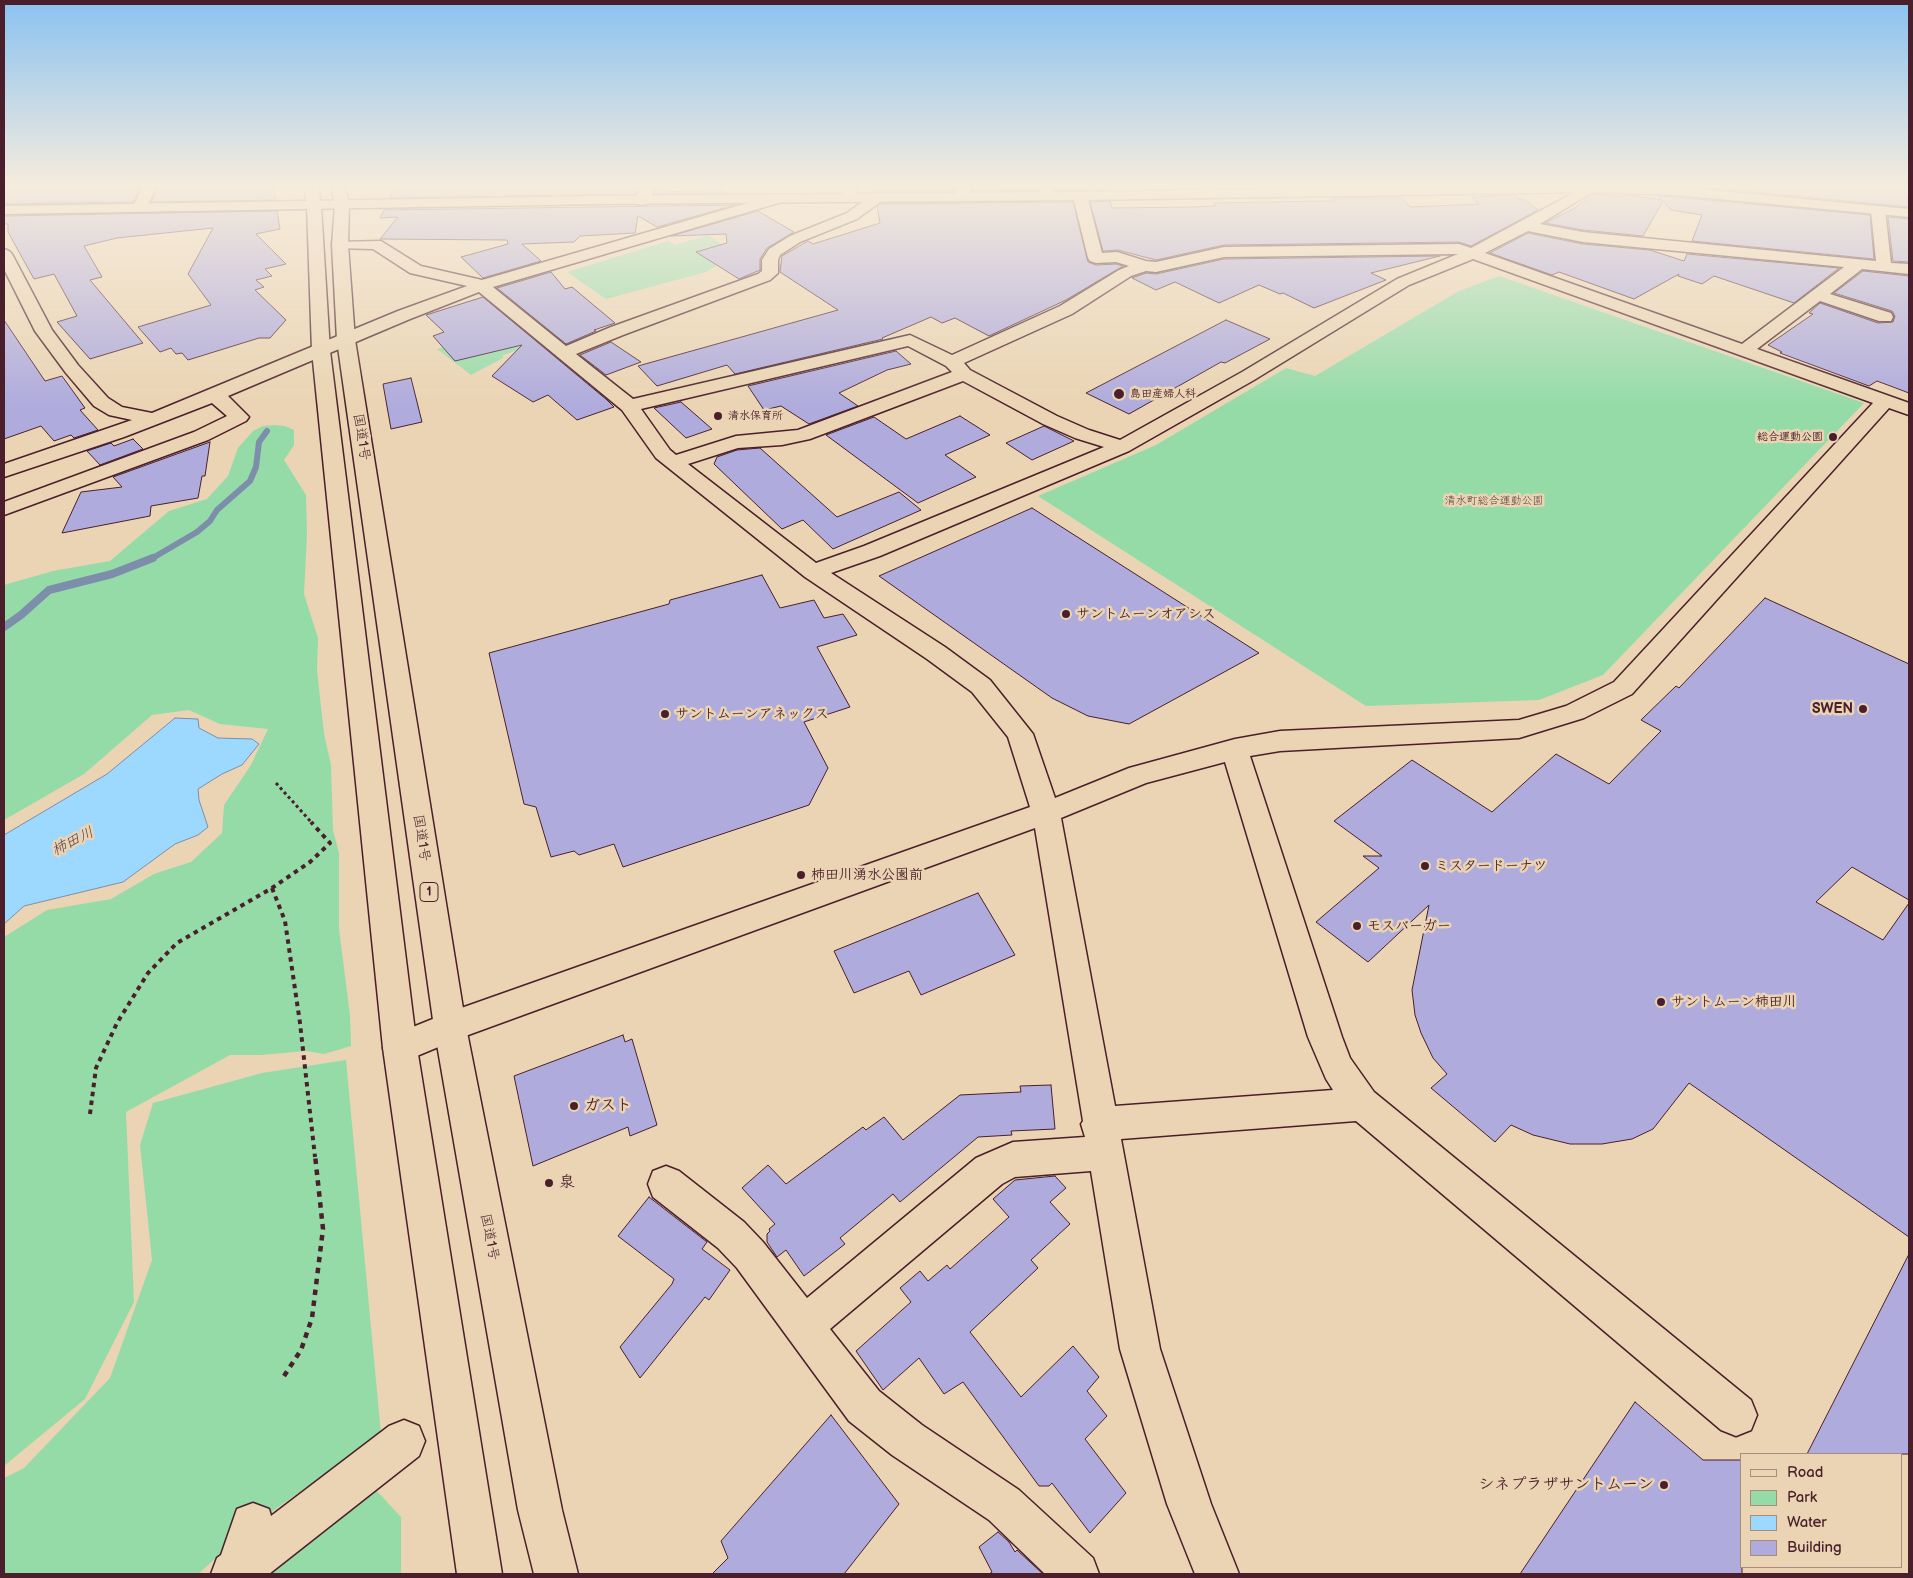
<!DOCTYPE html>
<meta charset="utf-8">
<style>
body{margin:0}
#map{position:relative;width:1913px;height:1578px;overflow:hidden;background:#ead4b3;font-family:"Balsamiq Sans",sans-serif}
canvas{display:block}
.frame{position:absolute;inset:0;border:5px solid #4a1f2b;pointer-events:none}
.legend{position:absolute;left:1740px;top:1453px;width:162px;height:115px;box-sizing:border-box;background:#ead4b3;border:1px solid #aa8c7d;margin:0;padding:6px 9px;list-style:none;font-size:15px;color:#4a1f2b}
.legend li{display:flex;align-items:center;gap:10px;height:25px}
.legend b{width:25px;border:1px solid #aa8c7d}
</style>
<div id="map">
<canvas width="1913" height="1578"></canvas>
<div class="frame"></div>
<ul class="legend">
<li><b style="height:6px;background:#ead4b3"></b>Road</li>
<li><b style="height:14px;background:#95dba8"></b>Park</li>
<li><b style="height:14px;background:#9dd8fe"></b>Water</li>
<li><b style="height:14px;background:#afabdc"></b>Building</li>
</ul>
</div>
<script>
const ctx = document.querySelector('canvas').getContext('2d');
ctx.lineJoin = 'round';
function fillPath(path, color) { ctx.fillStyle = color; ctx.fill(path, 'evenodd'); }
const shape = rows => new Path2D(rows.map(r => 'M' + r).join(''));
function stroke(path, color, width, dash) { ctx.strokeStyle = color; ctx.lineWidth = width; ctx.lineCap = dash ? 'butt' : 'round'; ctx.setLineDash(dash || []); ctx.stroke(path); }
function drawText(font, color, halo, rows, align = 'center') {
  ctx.font = font + ' "Balsamiq Sans","Klee One",sans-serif'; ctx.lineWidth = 5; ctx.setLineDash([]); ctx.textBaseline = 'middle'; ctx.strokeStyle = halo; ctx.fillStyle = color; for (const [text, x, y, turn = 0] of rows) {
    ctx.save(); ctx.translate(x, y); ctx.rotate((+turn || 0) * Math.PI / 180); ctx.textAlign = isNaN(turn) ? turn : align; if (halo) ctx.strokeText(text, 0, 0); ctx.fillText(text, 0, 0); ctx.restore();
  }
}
fillPath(shape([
 [708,235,737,254,706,272,606,299,567,272,668,241,675,245],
 [1499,276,1864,403,1603,675,1539,700,1366,706,1038,496,1156,445,1286,368,1315,376,1459,291],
 [477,336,536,344,503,355,503,358,471,375,437,349],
 [275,425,285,426,294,430,294,445,284,460,306,495,307,533,304,594,318,638,317,670,324,734,331,765,333,830,339,853,339,929,350,1015,351,1046,324,1054,306,1051,261,1055,230,1055,126,1112,134,1302,85,1399,4,1466,4,937,47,910,111,899,154,874,191,862,222,833,224,805,251,765,268,729,220,724,189,710,152,715,84,774,4,820,4,585,53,571,110,561,169,511,207,499,228,476,238,448,253,431,263,426],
 [346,1060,381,1434,253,1525,198,1574,4,1574,4,1478,24,1468,110,1378,152,1260,140,1145,153,1103,262,1073],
 [375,1489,401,1517,401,1574,255,1574,324,1527]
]), '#95dba8');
const water = shape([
 [175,718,198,719,199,728,218,738,252,739,259,744,242,765,222,774,198,789,199,800,208,827,198,835,175,844,123,882,24,906,4,924,4,835,107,774,175,718]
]);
fillPath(water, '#9dd8fe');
stroke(water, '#7c8eaa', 1);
stroke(shape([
 [151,559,197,532,210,521,217,510,250,481,256,467,259,442,267,431]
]), '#7c8eaa', 6);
stroke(shape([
 [4,627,21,615,49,590,112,574,153,558]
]), '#7c8eaa', 8);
const building = shape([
 [4,185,137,185,139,190,133,202,4,204,4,185],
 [155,185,274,185,276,200,151,202,157,191,155,185],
 [395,185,640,185,636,194,389,198,395,185],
 [658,185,668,185,667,192,719,189,727,193,654,194,658,185],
 [929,185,929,187,955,187,955,191,874,192,873,187,929,185],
 [987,185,1036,185,1038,190,972,191,973,186,987,185],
 [1054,185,1107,186,1107,190,1055,190,1054,185],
 [1649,185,1905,185,1909,207,1676,185,1649,185],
 [1593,194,1624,197,1624,195,1628,195,1662,200,1659,196,1676,197,1870,215,1874,259,1692,241,1702,215,1671,210,1663,201,1643,236,1583,230,1545,223,1575,208,1593,194],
 [1515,195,1518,199,1524,199,1538,210,1471,246,1459,242,1224,245,1156,260,1118,250,1103,251,1090,202,1110,201,1112,208,1192,207,1215,206,1214,203,1325,201,1334,201,1332,198,1390,197,1402,198,1410,207,1479,204,1472,197,1515,195],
 [1073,202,1088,262,1096,265,1116,264,1123,266,1066,300,989,336,955,318,942,323,931,317,882,338,883,339,735,374,727,365,657,386,638,366,838,310,780,272,782,256,808,241,813,244,880,223,877,207,881,204,1073,202],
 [735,205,657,227,638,216,635,233,580,236,574,242,522,244,541,261,483,278,461,257,508,244,507,240,380,239,398,217,380,218,384,210,735,205],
 [277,211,280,229,256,234,286,264,265,269,272,276,256,280,264,287,255,290,286,320,270,338,259,338,188,360,182,353,176,354,171,348,160,352,138,327,211,305,188,274,213,228,117,238,84,246,102,277,90,280,143,343,90,359,57,322,77,316,54,274,34,279,8,232,8,224,4,224,4,216,277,211],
 [758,211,794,232,767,248,760,259,760,270,739,279,696,252,727,243,726,234,671,236,758,211],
 [1888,217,1909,219,1909,262,1893,261,1888,217],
 [1528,233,1583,244,1650,250,1684,261,1687,254,1839,268,1794,303,1714,276,1702,284,1678,276,1679,274,1634,299,1559,272,1552,275,1490,253,1528,233],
 [1440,256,1371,273,1386,280,1314,308,1283,293,1280,294,1259,285,1219,303,1175,282,1156,290,1132,278,1146,273,1156,274,1224,259,1440,256],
 [1863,271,1909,276,1909,393,1877,381,1869,386,1780,353,1782,352,1768,345,1813,314,1809,313,1820,303,1878,323,1893,322,1895,316,1892,311,1834,293,1863,271],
 [551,272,565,289,572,287,615,323,594,330,596,331,566,344,497,288,551,272],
 [483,297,607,400,614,407,577,420,548,395,533,402,492,376,522,345,455,361,433,336,444,332,426,315,483,297],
 [4,320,45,381,62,376,85,408,80,410,98,430,74,438,71,435,54,441,41,426,4,439,4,320],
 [1226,320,1270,339,1225,363,1221,362,1129,414,1086,393,1226,320],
 [611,342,641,362,606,375,580,355,611,342],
 [896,351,911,364,887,370,839,393,858,406,809,424,781,406,764,410,748,386,896,351],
 [411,378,422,422,391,429,383,384,411,378],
 [681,402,712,429,686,438,654,408,681,402],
 [960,416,990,435,945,455,976,477,918,503,826,435,874,417,906,439,960,416],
 [1044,426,1074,441,1032,460,1006,443,1044,426],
 [133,439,143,449,100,465,87,451,111,443,114,446,133,439],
 [210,442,205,476,202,476,198,498,151,506,150,516,62,533,81,492,122,487,113,477,210,442],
 [760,448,837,517,899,492,921,510,833,549,803,520,782,529,714,464,717,457,737,450,760,448],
 [1032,508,1259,653,1129,724,1088,716,1052,698,879,576,1032,508],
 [762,575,780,608,814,600,824,618,843,614,857,635,817,647,850,707,804,722,828,768,809,805,623,867,614,844,579,855,574,851,551,857,536,807,524,804,489,653,669,604,670,600,762,575],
 [1765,598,1909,664,1909,900,1852,867,1816,902,1883,940,1909,903,1909,1237,1689,1083,1653,1129,1632,1139,1602,1144,1570,1144,1533,1135,1511,1125,1495,1142,1431,1088,1447,1074,1433,1058,1421,1033,1415,1015,1412,990,1429,905,1368,962,1316,922,1379,868,1363,856,1382,856,1334,821,1412,760,1492,812,1556,754,1609,784,1661,731,1641,720,1676,686,1679,688,1765,598],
 [978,893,1015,955,921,995,909,971,854,993,834,951,978,893],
 [623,1035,625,1042,632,1039,657,1125,630,1136,628,1127,533,1166,514,1076,623,1035],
 [1051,1085,1055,1129,1011,1131,1012,1135,978,1137,900,1202,893,1194,840,1238,845,1244,804,1276,786,1250,777,1257,767,1242,767,1234,770,1231,769,1229,775,1224,742,1188,768,1165,786,1184,863,1127,866,1130,884,1117,903,1140,960,1095,1021,1092,1020,1086,1051,1085],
 [1055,1176,1066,1188,1050,1202,1070,1224,1031,1260,1038,1268,970,1332,1021,1397,1073,1346,1099,1377,1087,1391,1107,1416,1085,1439,1126,1493,1090,1533,1052,1483,1049,1486,1039,1486,963,1382,944,1394,919,1358,883,1390,856,1351,911,1302,900,1288,920,1271,928,1281,947,1265,950,1269,1009,1217,993,1199,1015,1180,1055,1176],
 [649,1197,707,1242,702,1249,730,1270,709,1300,705,1297,640,1378,620,1347,672,1284,674,1279,618,1236,649,1197],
 [1909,1254,1909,1454,1807,1454,1909,1254],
 [1635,1402,1703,1460,1742,1460,1742,1574,1520,1574,1635,1402],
 [831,1415,899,1504,844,1574,712,1574,728,1558,721,1541,831,1415],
 [998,1532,1009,1542,1015,1552,1017,1550,1043,1574,989,1574,992,1572,979,1547,998,1532]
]);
fillPath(building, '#afabdc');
stroke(building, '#4a1f2b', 1);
const minor = shape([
 [139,185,153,185,155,190,145,210,140,211,135,210,133,207,141,190,139,185],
 [642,185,656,185,649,201,647,204,642,205,637,204,635,201,642,185],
 [846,185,860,185,853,200,843,200,841,197,846,185],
 [957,185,971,185,970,197,968,200,958,200,956,197,957,185],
 [1038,185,1052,185,1055,196,1053,199,1043,199,1038,185],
 [1201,185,1215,185,1220,194,1218,197,1208,197,1201,185],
 [1588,185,1604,185,1540,224,1583,232,1876,261,1871,210,1873,207,1878,206,1883,207,1885,210,1891,263,1909,264,1909,274,1862,269,1830,294,1891,313,1893,317,1891,321,1879,321,1820,301,1757,349,1909,403,1909,415,1889,408,1632,694,1584,718,1519,738,1280,751,1250,756,1342,1037,1350,1058,1374,1092,1751,1400,1757,1415,1751,1430,1736,1436,1721,1430,1356,1121,1121,1139,1160,1349,1211,1504,1239,1574,1195,1574,1167,1504,1120,1349,1091,1171,1015,1177,1002,1184,830,1329,879,1391,922,1425,1019,1490,1093,1558,1099,1574,1045,1574,989,1520,892,1455,849,1421,737,1268,718,1248,653,1197,648,1184,653,1171,666,1166,679,1171,744,1222,763,1242,807,1298,976,1158,1013,1142,1085,1137,1081,1124,1083,1121,1035,828,460,1038,400,1063,388,1059,383,1048,388,1037,450,1012,1030,807,1008,737,972,692,927,659,805,577,656,458,622,410,479,292,410,319,228,396,249,417,246,421,208,440,4,515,4,502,194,432,227,416,212,403,124,437,4,477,4,464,132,420,109,415,94,406,66,373,35,331,4,269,4,249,9,251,12,254,52,330,78,365,108,398,122,407,152,413,398,311,467,286,410,273,373,249,335,248,332,245,335,242,381,241,421,266,482,280,772,196,782,196,784,199,782,202,493,287,566,346,611,327,758,274,762,271,762,260,769,249,790,236,847,213,873,194,883,194,885,197,883,200,857,219,800,242,780,255,778,260,778,273,770,280,623,335,576,354,633,399,910,335,952,355,1060,306,1119,270,1129,266,1116,262,1096,263,1090,261,1088,258,1073,196,1075,193,1080,192,1085,193,1087,196,1102,253,1117,252,1146,261,1156,262,1224,247,1459,244,1471,248,1588,185],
 [1528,231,1583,242,1844,267,1742,344,1485,253,1528,231],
 [1458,254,1397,279,1242,372,1120,440,1089,430,1057,416,970,370,964,363,1072,314,1131,276,1146,271,1156,272,1224,257,1458,254],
 [1473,259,1873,403,1614,682,1566,706,1519,720,1280,731,1235,739,1129,768,1055,798,1033,734,990,680,945,647,831,573,880,556,1129,451,1254,380,1409,285,1473,259],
 [908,346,946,366,952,372,798,430,736,436,676,455,670,450,641,409,908,346],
 [963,381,1043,424,1075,438,1104,447,864,546,816,563,688,464,738,448,782,445,810,439,963,381],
 [1225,762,1308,1037,1326,1079,1333,1090,1115,1106,1061,818,1146,783,1225,762],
 [404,1420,419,1426,425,1441,419,1456,269,1574,211,1574,217,1558,221,1555,237,1509,253,1503,269,1509,271,1516,389,1426,404,1420]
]);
const major = shape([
 [1538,185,1676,187,1909,209,1909,217,1676,195,1592,192,1080,200,603,204,4,214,4,206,603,196,1080,192,1538,185]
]);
const highway = shape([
 [304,185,318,185,321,206,330,351,417,1048,502,1574,457,1574,383,1048,312,351,307,206,304,185],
 [331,185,345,185,349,205,348,245,355,340,466,1027,562,1510,578,1574,534,1574,518,1510,434,1027,337,340,332,245,335,205,331,185]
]);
stroke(minor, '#4a1f2b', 3);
stroke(major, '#4a1f2b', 3);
stroke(highway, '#4a1f2b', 3);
stroke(shape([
 [276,783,312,823]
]), '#4a1f2b', 3, [3, 3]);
stroke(shape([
 [272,888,285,921,300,1023,315,1157],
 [90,1114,96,1068,117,1023,148,973,177,943,272,888,310,862,330,843,311,822]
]), '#4a1f2b', 4, [4.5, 4.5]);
stroke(shape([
 [284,1376,301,1350,312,1318,323,1229,315,1155]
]), '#4a1f2b', 4.5, [5.5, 5.5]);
fillPath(minor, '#ead4b3');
fillPath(major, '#ead4b3');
fillPath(highway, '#ead4b3');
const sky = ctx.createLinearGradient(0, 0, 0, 406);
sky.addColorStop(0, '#8ac2f1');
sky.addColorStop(0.46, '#f6ecdd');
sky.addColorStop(1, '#f6ecdd00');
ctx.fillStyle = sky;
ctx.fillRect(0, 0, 1913, 406);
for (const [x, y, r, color] of [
 [1119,394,6,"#4a1f2b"],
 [718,416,5,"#4a1f2b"],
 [1833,437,5,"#4a1f2b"],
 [1066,614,5,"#4a1f2b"],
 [1863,709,5,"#4a1f2b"],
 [665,714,5,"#4a1f2b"],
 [1425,866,5,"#4a1f2b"],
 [801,875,5,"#4a1f2b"],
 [1357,926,5,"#4a1f2b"],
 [1661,1002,5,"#4a1f2b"],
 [574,1106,5,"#4a1f2b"],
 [549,1183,5,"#4a1f2b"],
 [1664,1485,5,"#4a1f2b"]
]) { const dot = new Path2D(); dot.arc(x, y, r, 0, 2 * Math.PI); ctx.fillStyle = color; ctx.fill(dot); stroke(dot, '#ead4b3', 2); }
drawText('bold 11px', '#4a1f2b', '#ead4b3', [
 ["島田産婦人科",1130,394],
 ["清水保育所",728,416],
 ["総合運動公園",1823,437,"right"]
], 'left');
drawText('11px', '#553b3e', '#ead4b3', [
 ["清水町総合運動公園",1494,501]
]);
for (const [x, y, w] of [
 [429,892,18]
]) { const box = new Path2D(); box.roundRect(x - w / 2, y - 9.5, w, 19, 4); ctx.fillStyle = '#ead4b3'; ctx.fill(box); stroke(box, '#4a1f2b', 1); }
drawText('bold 12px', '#4a1f2b', null, [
 ["1",429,892]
]);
drawText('14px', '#4a1f2b', '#ead4b3', [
 ["国道1号",361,437,81],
 ["国道1号",421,838,81],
 ["国道1号",489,1237,79]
]);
drawText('bold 14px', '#4a1f2b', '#ead4b3', [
 ["サントムーンオアシス",1076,614],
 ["SWEN",1853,709,"right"],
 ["サントムーンアネックス",675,714],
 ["ミスタードーナツ",1435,866],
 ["柿田川湧水公園前",811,875],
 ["モスバーガー",1367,926],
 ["サントムーン柿田川",1671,1002]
], 'left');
drawText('italic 15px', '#563b4b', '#ead4b3', [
 ["柿田川",73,842,-27]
]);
drawText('bold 16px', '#4a1f2b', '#ead4b3', [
 ["ガスト",584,1106],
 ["泉",559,1183],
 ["シネプラザサントムーン",1654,1485,"right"]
], 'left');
</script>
